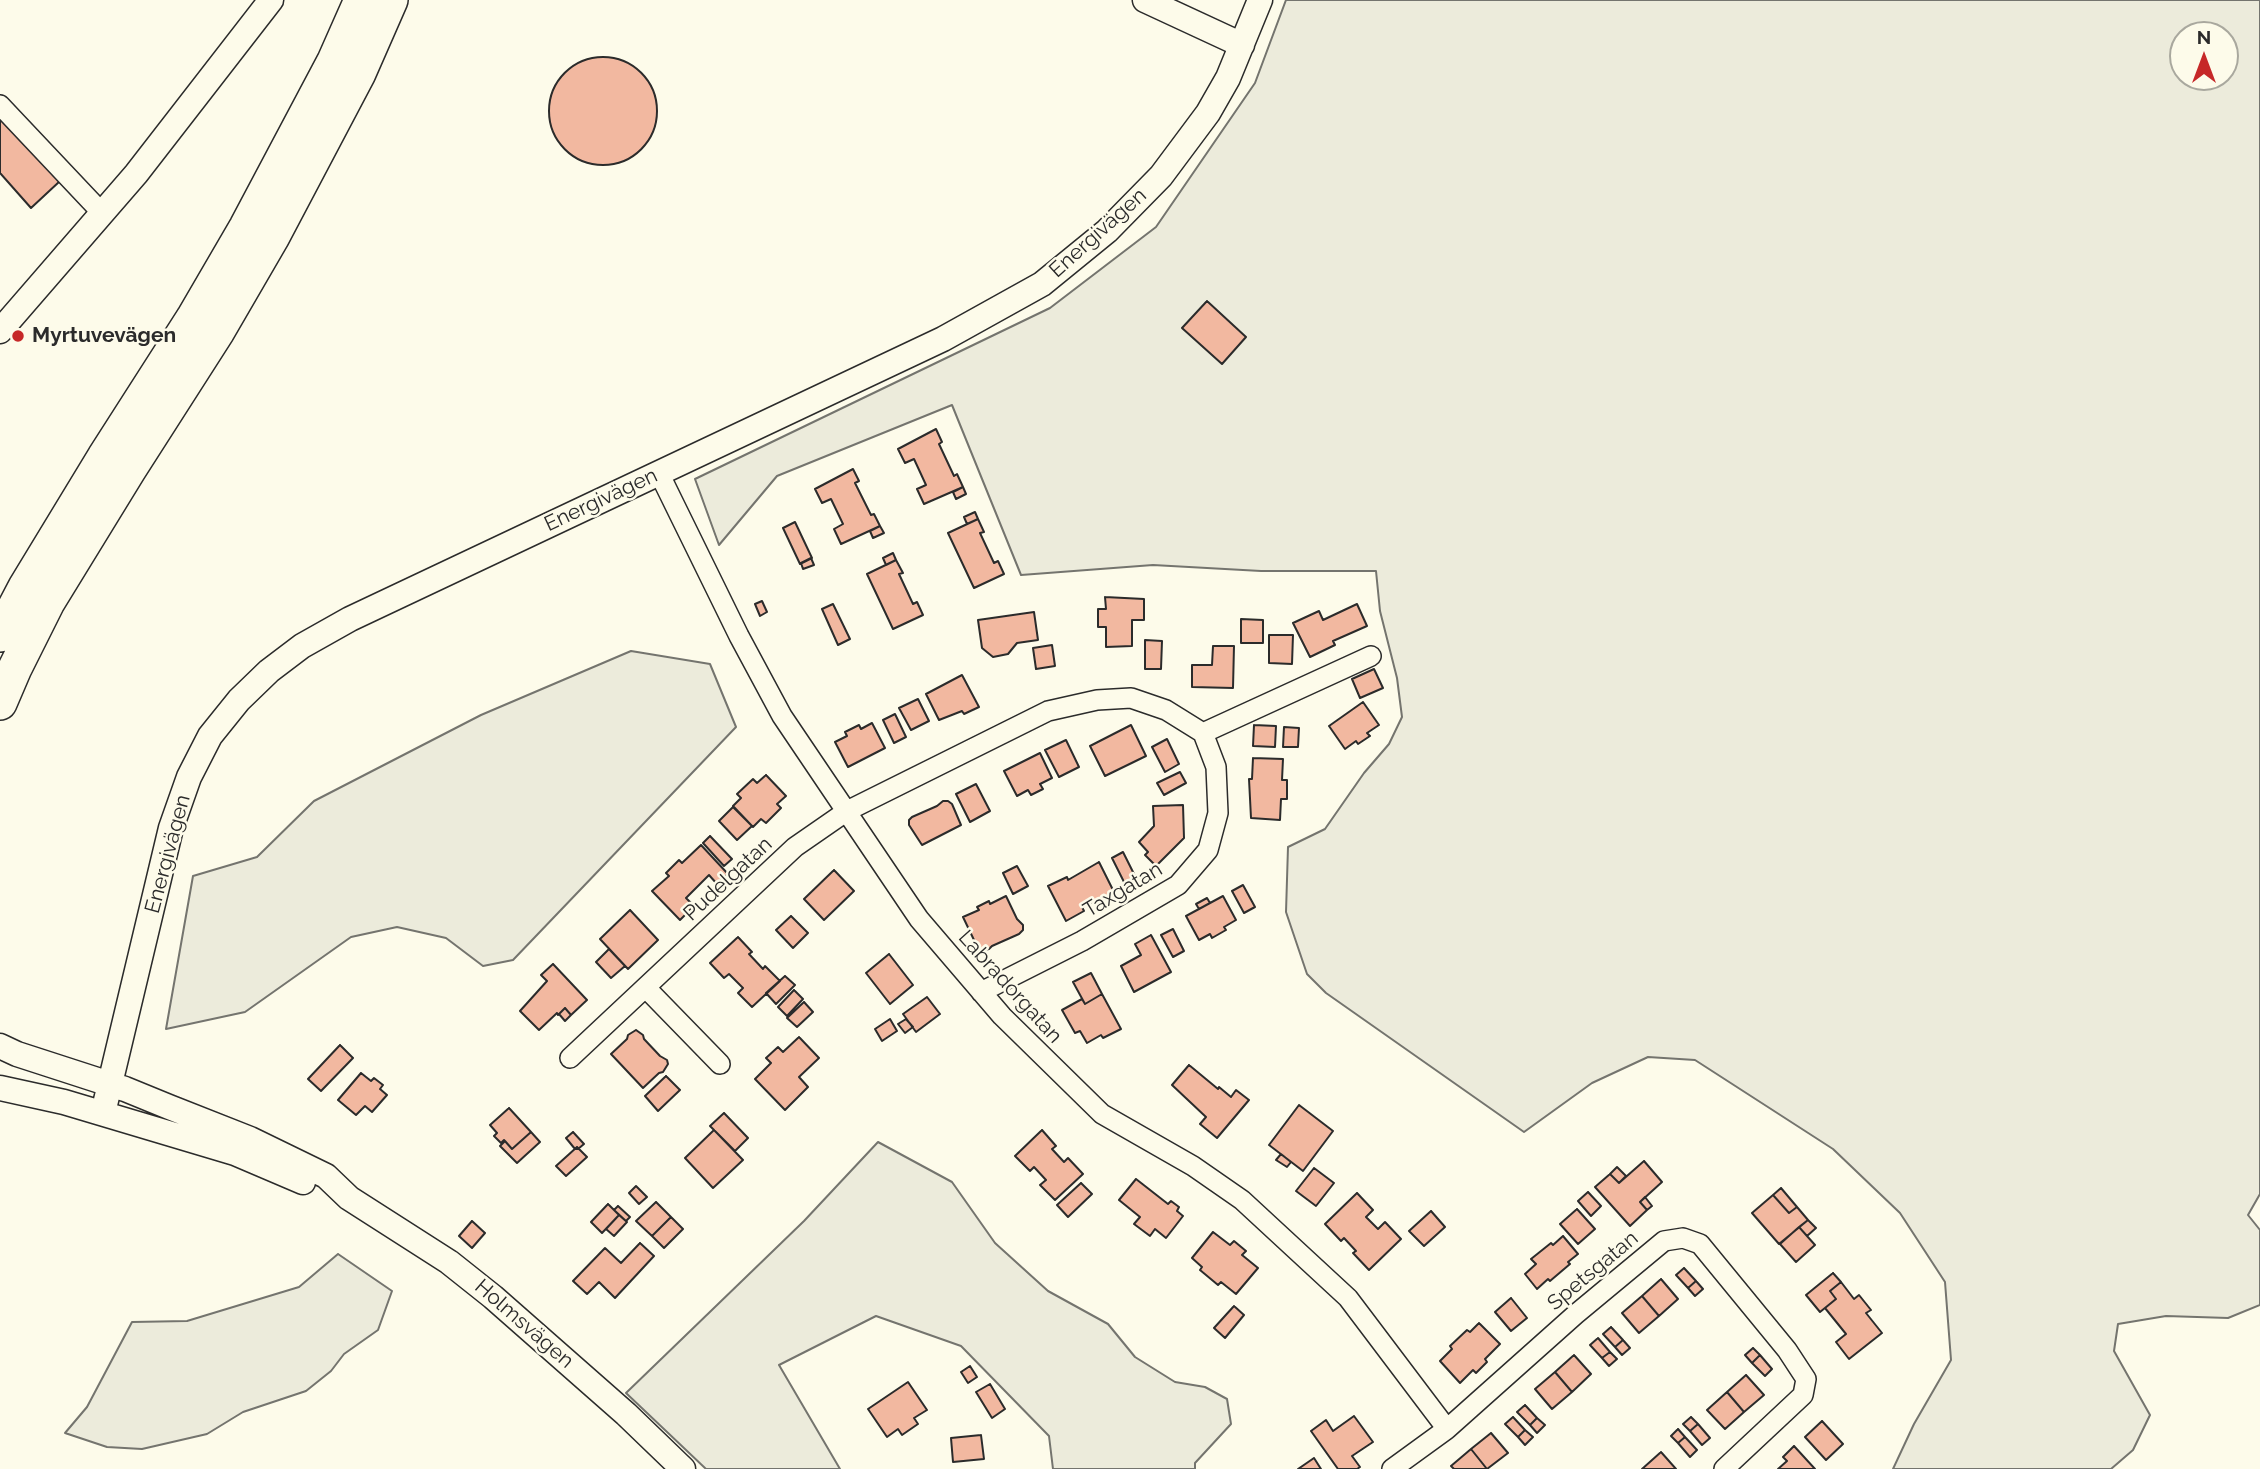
<!DOCTYPE html>
<meta charset="utf-8">
<style>
body{margin:0}
#map{position:relative;width:2260px;height:1469px;overflow:hidden;background:#fdfbea;font-family:Raleway,sans-serif}
canvas{display:block}
.north{position:absolute;left:2169px;top:21px;width:70px;height:70px;box-sizing:border-box;background:#fdfbea;border:2px solid #a9a89e;border-radius:50%;rotate:0deg;font-size:19px;font-weight:700;line-height:28px;text-align:center;color:#2b2b2b}
.north::after{content:'';display:block;margin:auto;width:24px;height:32px;background:#c62828;clip-path:polygon(50% 0,100% 100%,50% 72%,0 100%)}
</style>
<div id="map">
<canvas width="2260" height="1469"></canvas>
<div class="north">N</div>
</div>
<script>
const ctx = document.querySelector('canvas').getContext('2d');
ctx.lineJoin = 'round';
function fillPath(path, color) { ctx.fillStyle = color; ctx.fill(path, 'evenodd'); }
const shape = rows => new Path2D(rows.map(r => 'M' + r).join(''));
function stroke(path, color, width, dash) { ctx.strokeStyle = color; ctx.lineWidth = width; ctx.lineCap = dash ? 'butt' : 'round'; ctx.setLineDash(dash || []); ctx.stroke(path); }
function drawText(font, color, halo, rows, align = 'center') {
  ctx.font = font + ' Raleway,sans-serif'; ctx.lineWidth = 5; ctx.setLineDash([]); ctx.textBaseline = 'middle'; ctx.strokeStyle = halo; ctx.fillStyle = color; for (const [text, x, y, turn = 0] of rows) {
    ctx.save(); ctx.translate(x, y); ctx.rotate((+turn || 0) * Math.PI / 180); ctx.textAlign = isNaN(turn) ? turn : align; if (halo) ctx.strokeText(text, 0, 0); ctx.fillText(text, 0, 0); ctx.restore();
  }
}
const green = shape([
 [1286,0,2260,0,2260,1194,2248,1215,2260,1230,2260,1305,2228,1318,2166,1316,2118,1324,2114,1351,2150,1415,2133,1450,2111,1469,1893,1469,1914,1424,1951,1360,1945,1282,1900,1213,1833,1149,1695,1060,1648,1057,1592,1083,1524,1132,1326,993,1307,974,1286,912,1288,847,1325,829,1364,773,1389,744,1402,717,1397,678,1380,611,1376,571,1261,571,1153,565,1021,575,952,405,777,476,719,545,695,479,1050,308,1156,227,1255,83,1286,0],
 [2183,35,2225,35,2225,77,2183,77,2183,35],
 [631,651,710,664,736,727,513,960,483,966,446,938,397,927,351,937,245,1012,166,1029,193,876,257,857,314,801,481,715,631,651],
 [878,1142,952,1182,995,1243,1048,1291,1108,1324,1135,1357,1175,1382,1205,1387,1227,1399,1231,1424,1195,1463,1195,1469,1053,1469,1049,1436,961,1346,876,1316,779,1365,840,1469,706,1469,626,1393,804,1221,878,1142],
 [338,1254,392,1291,378,1330,344,1354,331,1371,306,1391,243,1412,207,1434,142,1449,107,1447,65,1433,87,1407,132,1322,187,1321,299,1287,338,1254]
]);
fillPath(green, '#ecebdb');
stroke(green, '#74746e', 2);
const building = shape([
 '549 111a54 54 0 1 1 108 0a54 54 0 1 1-108 0Z',
 [0,114,60,181,31,208,0,173,0,114],
 [1207,301,1246,337,1222,364,1182,328,1207,301],
 [936,429,942,442,939,444,954,476,957,474,963,487,924,504,917,489,926,485,914,459,905,463,898,449,936,429],
 [853,469,859,481,855,483,871,515,874,514,880,526,841,544,834,529,843,524,831,499,822,503,815,489,853,469],
 [963,487,966,494,956,499,953,492,963,487],
 [975,512,978,519,967,524,964,517,975,512],
 [978,519,984,532,980,533,994,563,998,561,1004,574,974,588,948,533,978,519],
 [795,522,812,558,800,564,783,528,795,522],
 [880,526,884,533,873,538,870,531,880,526],
 [893,553,896,560,886,565,883,558,893,553],
 [811,558,814,565,803,569,801,563,811,558],
 [896,560,903,573,899,574,913,604,917,602,923,615,893,629,867,574,896,560],
 [1105,597,1144,599,1144,620,1132,620,1132,646,1106,647,1106,627,1098,627,1098,609,1106,609,1105,597],
 [762,601,767,612,760,616,755,604,762,601],
 [833,604,850,639,838,645,822,609,833,604],
 [1357,604,1367,626,1333,641,1335,645,1310,657,1293,623,1319,611,1323,620,1357,604],
 [1034,612,1038,640,1017,643,1008,654,993,657,982,648,978,620,1034,612],
 [1241,619,1263,620,1263,643,1241,643,1241,619],
 [1269,635,1293,635,1292,664,1269,663,1269,635],
 [1145,640,1162,641,1161,669,1145,669,1145,640],
 [1052,645,1055,666,1036,669,1033,648,1052,645],
 [1213,646,1234,646,1233,688,1192,687,1192,665,1212,665,1213,646],
 [1374,669,1383,688,1360,698,1352,679,1374,669],
 [962,675,979,707,964,714,962,711,939,720,926,694,962,675],
 [918,699,929,721,911,730,899,708,918,699],
 [1363,702,1379,725,1367,733,1370,736,1358,744,1356,741,1345,749,1329,726,1363,702],
 [895,714,906,737,894,743,883,720,895,714],
 [872,723,885,748,848,767,835,742,847,736,845,732,859,725,861,729,872,723],
 [1131,725,1146,756,1105,776,1090,746,1131,725],
 [1254,725,1276,726,1275,747,1253,746,1254,725],
 [1284,727,1299,728,1298,747,1283,747,1284,727],
 [1167,739,1179,764,1165,772,1152,747,1167,739],
 [1066,740,1079,767,1059,777,1045,750,1066,740],
 [1040,753,1052,778,1040,784,1043,789,1031,795,1028,790,1017,796,1004,771,1040,753],
 [1253,758,1283,759,1282,780,1287,780,1287,799,1281,799,1280,820,1251,818,1249,779,1252,779,1253,758],
 [1180,772,1186,783,1164,795,1157,783,1180,772],
 [766,775,786,796,777,804,781,808,766,823,761,819,753,827,733,806,741,798,737,794,753,779,757,783,766,775],
 [976,784,990,811,970,822,956,794,976,784],
 [943,801,948,801,952,804,961,825,922,845,909,825,909,820,912,817,937,806,943,801],
 [1183,805,1184,838,1156,866,1145,855,1148,852,1139,842,1154,826,1153,806,1183,805],
 [733,807,752,826,737,840,719,821,733,807],
 [710,836,732,859,724,866,703,843,710,836],
 [701,845,728,874,717,884,709,875,686,898,694,906,680,920,652,891,669,876,666,873,679,860,682,863,701,845],
 [1123,852,1136,878,1125,884,1112,858,1123,852],
 [1099,862,1115,894,1096,904,1094,901,1082,907,1084,911,1066,921,1048,886,1067,877,1068,880,1099,862],
 [1017,866,1028,886,1013,894,1003,873,1017,866],
 [834,870,854,891,824,920,804,899,834,870],
 [1243,885,1255,907,1244,913,1232,891,1243,885],
 [1006,896,1017,919,1023,925,1023,930,1019,934,992,946,989,949,980,951,974,944,974,940,963,917,979,910,977,907,989,901,990,904,1006,896],
 [1223,896,1236,920,1224,927,1226,930,1212,938,1210,934,1199,940,1186,916,1223,896],
 [1207,898,1210,903,1199,909,1196,904,1207,898],
 [630,910,658,940,628,969,600,939,630,910],
 [791,916,808,933,793,948,776,930,791,916],
 [1173,929,1184,951,1173,957,1161,935,1173,929],
 [1151,935,1171,972,1134,992,1121,966,1141,955,1135,944,1151,935],
 [738,937,752,952,749,954,763,969,765,966,780,981,752,1007,738,993,743,988,729,974,724,978,710,963,738,937],
 [609,949,625,966,611,978,596,962,609,949],
 [889,954,913,985,890,1004,866,973,889,954],
 [553,964,587,1000,571,1015,565,1008,558,1015,557,1013,539,1030,520,1011,547,981,541,975,553,964],
 [1091,973,1102,994,1085,1004,1073,982,1091,973],
 [785,976,795,985,776,1004,766,993,785,976],
 [794,990,803,999,787,1016,778,1007,794,990],
 [1102,994,1121,1029,1103,1038,1101,1035,1087,1043,1080,1031,1075,1033,1062,1010,1082,999,1085,1004,1102,994],
 [927,997,940,1014,916,1032,903,1014,927,997],
 [804,1002,813,1012,797,1027,787,1018,804,1002],
 [565,1008,571,1015,565,1021,559,1014,565,1008],
 [890,1019,897,1031,882,1041,875,1029,890,1019],
 [906,1019,913,1027,905,1033,898,1024,906,1019],
 [636,1030,643,1035,644,1039,660,1056,667,1060,668,1064,663,1072,659,1073,643,1088,611,1054,627,1039,628,1035,636,1030],
 [799,1037,819,1058,799,1077,808,1087,785,1110,755,1079,771,1063,766,1058,778,1047,783,1052,799,1037],
 [340,1045,353,1058,321,1091,308,1079,340,1045],
 [1189,1065,1218,1089,1219,1087,1231,1097,1236,1090,1249,1100,1217,1138,1200,1124,1206,1117,1172,1085,1189,1065],
 [361,1073,371,1081,374,1078,383,1085,380,1089,387,1095,372,1112,365,1106,356,1115,338,1100,361,1073],
 [666,1076,680,1090,658,1111,645,1096,666,1076],
 [1299,1105,1333,1131,1303,1171,1269,1145,1299,1105],
 [509,1108,531,1132,512,1149,504,1140,501,1143,494,1136,497,1133,490,1125,509,1108],
 [724,1113,748,1138,735,1151,710,1126,724,1113],
 [714,1130,743,1160,713,1188,685,1158,714,1130],
 [1042,1130,1056,1146,1052,1149,1064,1162,1068,1158,1083,1174,1055,1200,1040,1185,1046,1180,1034,1167,1030,1171,1015,1156,1042,1130],
 [531,1132,540,1142,517,1163,500,1146,505,1141,512,1149,531,1132],
 [573,1132,584,1144,578,1149,575,1149,566,1138,573,1132],
 [577,1147,587,1157,566,1176,556,1166,577,1147],
 [1281,1154,1291,1162,1287,1167,1276,1160,1281,1154],
 [1644,1161,1662,1182,1640,1202,1647,1210,1630,1226,1595,1187,1610,1174,1619,1183,1644,1161],
 [1617,1167,1626,1176,1619,1183,1610,1174,1617,1167],
 [1314,1168,1334,1183,1316,1206,1296,1191,1314,1168],
 [1136,1179,1168,1204,1171,1201,1179,1207,1177,1211,1183,1216,1166,1238,1155,1229,1150,1236,1134,1224,1140,1217,1119,1200,1136,1179],
 [1081,1183,1092,1194,1068,1217,1057,1205,1081,1183],
 [636,1186,647,1197,639,1204,629,1193,636,1186],
 [1781,1188,1797,1207,1789,1213,1773,1195,1781,1188],
 [1588,1192,1601,1206,1591,1216,1578,1201,1588,1192],
 [1357,1193,1373,1210,1366,1217,1378,1229,1385,1222,1401,1239,1369,1270,1353,1253,1356,1251,1344,1238,1341,1241,1325,1224,1357,1193],
 [1773,1195,1789,1213,1797,1207,1808,1220,1779,1244,1752,1213,1773,1195],
 [1645,1197,1652,1206,1647,1210,1640,1202,1645,1197],
 [656,1202,671,1217,652,1236,636,1221,656,1202],
 [608,1204,619,1215,602,1233,591,1222,608,1204],
 [618,1206,630,1217,626,1221,614,1210,618,1206],
 [1577,1209,1595,1229,1578,1244,1560,1224,1577,1209],
 [1431,1211,1445,1227,1424,1246,1409,1231,1431,1211],
 [619,1215,627,1222,614,1236,606,1229,619,1215],
 [671,1217,683,1229,664,1248,652,1236,671,1217],
 [1808,1220,1816,1228,1807,1236,1799,1227,1808,1220],
 [472,1221,485,1233,472,1248,459,1236,472,1221],
 [1799,1227,1815,1245,1796,1262,1780,1244,1799,1227],
 [1213,1232,1230,1245,1234,1241,1246,1251,1242,1255,1258,1268,1236,1294,1221,1282,1218,1285,1200,1270,1202,1267,1192,1258,1213,1232],
 [1563,1236,1578,1254,1568,1262,1570,1264,1550,1281,1548,1279,1537,1289,1525,1274,1536,1264,1531,1259,1551,1243,1553,1245,1563,1236],
 [640,1243,654,1256,615,1298,599,1282,587,1294,573,1281,605,1248,621,1263,640,1243],
 [1684,1268,1696,1281,1688,1288,1676,1275,1684,1268],
 [1833,1273,1841,1282,1830,1291,1836,1299,1820,1312,1806,1295,1833,1273],
 [1661,1279,1678,1299,1659,1316,1642,1296,1661,1279],
 [1696,1281,1703,1289,1695,1296,1688,1288,1696,1281],
 [1841,1282,1854,1299,1859,1295,1871,1310,1866,1313,1882,1333,1849,1359,1836,1342,1846,1334,1825,1308,1836,1299,1830,1291,1841,1282],
 [1642,1296,1659,1316,1639,1333,1622,1313,1642,1296],
 [1511,1298,1527,1318,1511,1331,1495,1312,1511,1298],
 [1234,1306,1244,1315,1225,1338,1214,1328,1234,1306],
 [1479,1323,1500,1344,1485,1359,1487,1362,1476,1373,1473,1370,1460,1383,1440,1361,1452,1349,1450,1346,1467,1330,1470,1332,1479,1323],
 [1611,1327,1623,1340,1615,1347,1603,1334,1611,1327],
 [1598,1338,1610,1352,1602,1358,1590,1345,1598,1338],
 [1623,1340,1630,1348,1622,1355,1615,1347,1623,1340],
 [1753,1348,1760,1355,1752,1363,1745,1355,1753,1348],
 [1610,1352,1617,1359,1609,1366,1602,1358,1610,1352],
 [1574,1355,1591,1374,1572,1392,1555,1372,1574,1355],
 [1760,1355,1772,1369,1765,1376,1752,1363,1760,1355],
 [970,1366,977,1377,968,1383,961,1372,970,1366],
 [1555,1372,1572,1392,1552,1409,1535,1389,1555,1372],
 [1746,1375,1764,1395,1744,1412,1727,1392,1746,1375],
 [908,1382,927,1410,914,1418,918,1424,902,1435,898,1429,887,1437,868,1409,908,1382],
 [990,1384,1005,1409,992,1418,976,1392,990,1384],
 [1727,1392,1744,1412,1725,1429,1707,1410,1727,1392],
 [1525,1405,1537,1418,1530,1425,1517,1412,1525,1405],
 [1354,1416,1373,1442,1352,1456,1360,1467,1357,1469,1338,1469,1311,1431,1326,1420,1333,1431,1354,1416],
 [1513,1417,1525,1430,1518,1437,1505,1424,1513,1417],
 [1691,1417,1698,1424,1690,1431,1683,1424,1691,1417],
 [1537,1418,1545,1425,1537,1433,1530,1425,1537,1418],
 [1822,1421,1843,1444,1826,1460,1805,1437,1822,1421],
 [1698,1424,1710,1438,1702,1445,1690,1431,1698,1424],
 [1678,1429,1685,1437,1678,1443,1671,1436,1678,1429],
 [1525,1430,1533,1437,1525,1445,1518,1437,1525,1430],
 [1491,1433,1508,1453,1487,1469,1471,1449,1491,1433],
 [981,1435,984,1459,953,1462,951,1438,981,1435],
 [1685,1437,1697,1450,1690,1457,1678,1443,1685,1437],
 [1794,1446,1815,1469,1778,1469,1787,1461,1783,1457,1794,1446],
 [1471,1449,1487,1469,1454,1469,1451,1466,1471,1449],
 [1661,1452,1676,1469,1642,1469,1661,1452],
 [1314,1458,1321,1469,1298,1469,1314,1458]
]);
fillPath(building, '#f2b8a0');
stroke(building, '#2b2b2b', 2);
const minor = shape([
 [0,105,102,213],
 [659,473,739,636,782,716,919,919,1002,1016,1102,1114,1193,1166,1242,1200,1348,1298,1447,1429],
 [1203,733,1371,656],
 [646,988,720,1064],
 [570,1058,795,847,847,811,1048,711,1097,700,1131,698,1166,710,1203,733,1216,767,1218,813,1208,850,1178,885,1082,941,981,992],
 [1392,1469,1447,1429,1576,1314,1664,1241,1683,1238,1700,1244,1787,1350,1806,1379,1803,1395,1724,1469]
]);
const tertiary = shape([
 [1145,0,1242,45],
 [0,331,136,174,271,0],
 [0,1046,17,1054,125,1089,169,1107,250,1139,326,1176,349,1198,449,1262,493,1297,626,1414,683,1469],
 [0,1088,64,1102,235,1153,303,1182],
 [103,1113,171,828,189,777,210,736,239,700,269,671,302,646,350,619,943,339,1042,284,1107,231,1161,176,1208,113,1228,78,1260,0]
]);
const trunk = shape([
 [0,635,25,587,104,457,193,318,246,227,334,61,361,0],
 [0,703,15,668,48,602,129,470,218,331,272,238,359,73,391,0]
]);
stroke(minor, '#2b2b2b', 22);
stroke(tertiary, '#2b2b2b', 27);
stroke(trunk, '#2b2b2b', 36);
stroke(minor, '#fdfbea', 19);
stroke(tertiary, '#fdfbea', 24);
stroke(trunk, '#fdfbea', 33);
for (const [x, y, r, color] of [
 [18,336,7,"#c62828"]
]) { const dot = new Path2D(); dot.arc(x, y, r, 0, 2 * Math.PI); ctx.fillStyle = color; ctx.fill(dot); stroke(dot, '#fdfbea', 2.5); }
drawText('21px', '#2b2b2b', '#fdfbea', [
 ["Energivägen",1098,233,-42],
 ["Energivägen",601,500,-25],
 ["Energivägen",168,854,-75],
 ["Pudelgatan",728,879,-43],
 ["Taxgatan",1123,890,-31],
 ["Labradorgatan",1010,987,48],
 ["Spetsgatan",1593,1271,-40],
 ["Holmsvägen",524,1324,41]
]);
drawText('bold 21px', '#2b2b2b', '#fdfbea', [
 ["Myrtuvevägen",32,336]
], 'left');
</script>
